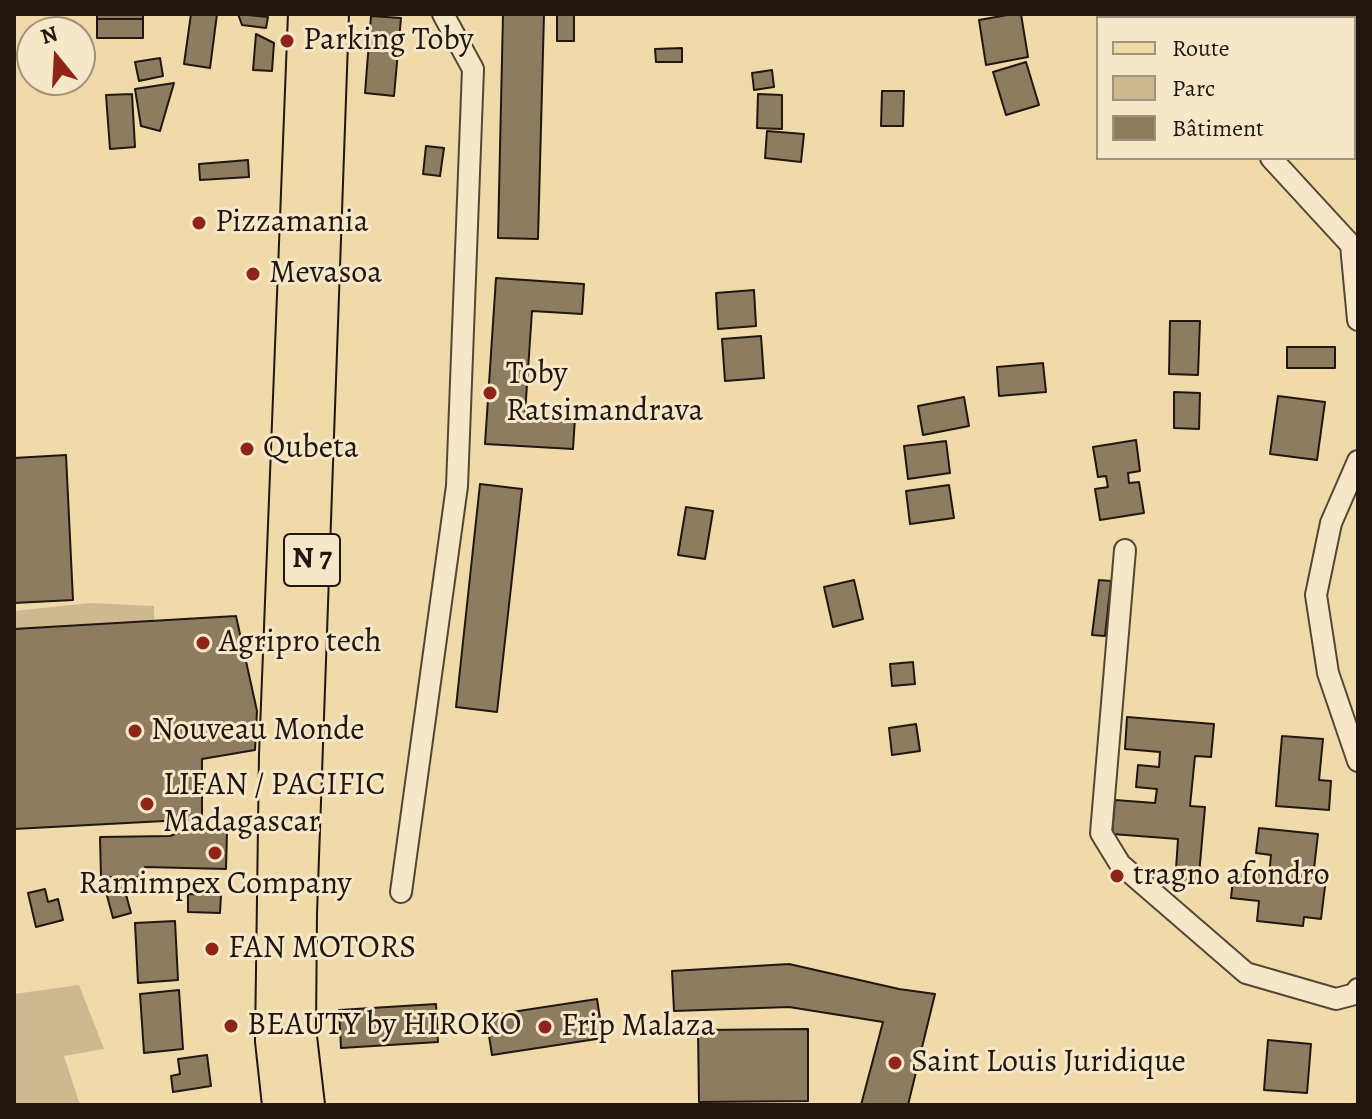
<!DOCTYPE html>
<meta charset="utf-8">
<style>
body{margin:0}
#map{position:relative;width:1372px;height:1119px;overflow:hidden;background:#f0daaa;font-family:Alegreya,serif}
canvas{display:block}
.frame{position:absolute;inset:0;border:16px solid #211610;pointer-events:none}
.legend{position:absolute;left:1096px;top:16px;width:260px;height:144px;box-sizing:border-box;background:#f5e7c8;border:2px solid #a0937e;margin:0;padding:10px 14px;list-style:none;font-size:24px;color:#211610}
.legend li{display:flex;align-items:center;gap:16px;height:40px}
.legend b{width:40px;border:2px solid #a0937e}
.north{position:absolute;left:16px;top:16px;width:80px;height:80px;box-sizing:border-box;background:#f5e7c8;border:2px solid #a0937e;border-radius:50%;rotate:342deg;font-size:22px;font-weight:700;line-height:32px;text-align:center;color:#211610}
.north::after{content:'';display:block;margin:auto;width:28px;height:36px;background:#8f2418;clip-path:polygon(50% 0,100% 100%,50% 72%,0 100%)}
</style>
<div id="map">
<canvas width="1372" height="1119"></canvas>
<div class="frame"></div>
<ul class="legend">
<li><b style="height:10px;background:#f0daaa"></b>Route</li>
<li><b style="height:22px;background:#cdb990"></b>Parc</li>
<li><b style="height:22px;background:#8d7c60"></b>Bâtiment</li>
</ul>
<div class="north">N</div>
</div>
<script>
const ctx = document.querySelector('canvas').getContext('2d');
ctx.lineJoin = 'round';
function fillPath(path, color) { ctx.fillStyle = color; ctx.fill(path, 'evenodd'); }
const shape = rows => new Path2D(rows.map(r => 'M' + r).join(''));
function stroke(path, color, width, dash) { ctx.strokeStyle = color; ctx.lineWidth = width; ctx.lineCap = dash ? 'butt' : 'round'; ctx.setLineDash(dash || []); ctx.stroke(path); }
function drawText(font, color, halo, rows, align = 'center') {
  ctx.font = font + ' Alegreya,serif'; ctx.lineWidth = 6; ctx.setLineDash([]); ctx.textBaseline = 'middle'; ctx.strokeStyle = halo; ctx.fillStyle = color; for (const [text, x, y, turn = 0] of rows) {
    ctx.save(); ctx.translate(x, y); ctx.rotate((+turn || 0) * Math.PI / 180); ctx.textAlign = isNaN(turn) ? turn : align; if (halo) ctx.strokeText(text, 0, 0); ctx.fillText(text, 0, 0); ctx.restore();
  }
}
fillPath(shape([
 [90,603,154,606,156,691,14,768,14,611],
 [79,985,104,1049,64,1056,80,1105,14,1105,14,994]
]), '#cdb990');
const building = shape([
 [97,14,143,14,143,19,97,19,97,14],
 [191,14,217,14,210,68,184,64,191,14],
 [238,14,268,17,266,28,242,25,238,14],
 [503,14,544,14,538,239,498,238,503,14],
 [557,14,574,14,574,41,557,41,557,14],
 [1013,14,1021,14,1028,57,986,65,979,20,1013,14],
 [371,16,401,18,394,96,365,93,371,16],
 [97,19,143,19,143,38,97,38,97,19],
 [256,34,274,43,272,71,253,70,256,34],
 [682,48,682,62,656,62,655,49,682,48],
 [160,58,163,76,139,81,135,62,160,58],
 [1026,62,1039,105,1006,115,993,72,1026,62],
 [772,70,774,87,754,90,752,73,772,70],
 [174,83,160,131,141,126,135,89,174,83],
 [882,91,904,91,903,126,881,126,882,91],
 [132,94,135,147,110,149,106,95,132,94],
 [758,94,782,95,782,129,757,128,758,94],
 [767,131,804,134,801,162,765,158,767,131],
 [426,146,444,148,440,176,423,174,426,146],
 [248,160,249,177,200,180,199,164,248,160],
 [496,278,584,284,582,314,532,311,525,414,575,418,573,449,485,444,496,278],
 [754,290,756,326,718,329,716,293,754,290],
 [1170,321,1200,321,1198,375,1169,374,1170,321],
 [761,336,764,378,725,381,722,339,761,336],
 [1287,347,1335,347,1335,368,1287,368,1287,347],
 [1043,363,1046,392,999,396,997,367,1043,363],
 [1174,392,1200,393,1199,429,1174,428,1174,392],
 [1278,396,1325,402,1317,460,1270,454,1278,396],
 [964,397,969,426,923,435,918,406,964,397],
 [1136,440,1140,471,1128,473,1129,483,1139,482,1144,513,1100,520,1095,489,1108,487,1106,476,1098,477,1093,447,1136,440],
 [946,441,950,473,908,479,904,446,946,441],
 [66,455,73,600,14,603,14,458,66,455],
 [480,484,522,489,497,712,456,707,480,484],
 [949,485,954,518,910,524,906,491,949,485],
 [686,507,713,511,705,559,678,555,686,507],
 [854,580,863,619,833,627,824,587,854,580],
 [1099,580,1111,581,1105,636,1092,635,1099,580],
 [236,616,257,711,255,750,202,759,202,819,14,829,14,629,236,616],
 [913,662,915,684,892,686,890,664,913,662],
 [1127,717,1214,724,1211,757,1195,756,1190,806,1205,807,1198,886,1175,884,1178,839,1112,834,1115,800,1155,803,1157,789,1136,787,1138,765,1159,767,1160,752,1125,749,1127,717],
 [916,724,920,751,892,755,889,728,916,724],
 [1282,736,1323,739,1319,780,1331,781,1329,810,1276,806,1282,736],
 [1259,828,1318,834,1313,877,1326,878,1321,919,1304,917,1303,926,1257,921,1259,901,1231,898,1234,871,1269,875,1271,855,1256,853,1259,828],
 [186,830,227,831,226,869,145,867,140,877,101,877,100,837,170,836,186,830],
 [124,887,131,913,113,918,106,892,124,887],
 [45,889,48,902,58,899,63,920,36,927,28,893,45,889],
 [188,894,221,895,220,913,188,912,188,894],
 [175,921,178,980,138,983,135,923,175,921],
 [789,964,899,989,935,994,908,1105,861,1105,883,1022,789,1007,674,1011,672,971,789,964],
 [179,990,183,1049,144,1053,140,994,179,990],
 [597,999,603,1038,492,1055,486,1016,597,999],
 [436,1004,438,1042,341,1048,339,1010,436,1004],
 [808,1029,808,1101,699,1102,698,1030,808,1029],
 [1268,1040,1311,1044,1307,1093,1264,1090,1268,1040],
 [207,1055,211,1086,173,1092,171,1076,180,1074,178,1059,207,1055]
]);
fillPath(building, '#8d7c60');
stroke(building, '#211610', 2);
const street = shape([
 [1197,18,1198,14],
 [1271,158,1351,245,1358,320],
 [1358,461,1331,523,1316,595,1328,673,1358,761],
 [1125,550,1101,833,1120,864,1246,973,1336,999,1355,994,1358,989],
 [401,892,457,486,473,69,443,14]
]);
const primary = shape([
 [279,1105,272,1041,276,755,305,14],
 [308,1105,299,1028,300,913,332,14]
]);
stroke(street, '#554736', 24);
stroke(primary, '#211610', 36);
stroke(street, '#f5e7c8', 20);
stroke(primary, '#f0daaa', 32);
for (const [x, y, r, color] of [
 [287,41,8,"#8f2418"],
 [199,223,8,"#8f2418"],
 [253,274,8,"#8f2418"],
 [490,393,8,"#8f2418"],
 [247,449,8,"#8f2418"],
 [203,643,8,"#8f2418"],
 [135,731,8,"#8f2418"],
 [147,804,8,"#8f2418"],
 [215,853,8,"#8f2418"],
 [1117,876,8,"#8f2418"],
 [212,949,8,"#8f2418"],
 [231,1026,8,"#8f2418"],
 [545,1027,8,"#8f2418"],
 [895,1063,8,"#8f2418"]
]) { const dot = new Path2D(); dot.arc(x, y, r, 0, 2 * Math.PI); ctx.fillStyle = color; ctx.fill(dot); stroke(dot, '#f5e7c8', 3); }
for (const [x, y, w] of [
 [312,560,56]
]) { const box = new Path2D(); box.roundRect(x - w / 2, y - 26, w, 52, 6); ctx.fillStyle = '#f5e7c8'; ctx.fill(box); stroke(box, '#211610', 2); }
drawText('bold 30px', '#211610', null, [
 ["N 7",312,560]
]);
drawText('32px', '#211610', '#f5e7c8', [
 ["Parking Toby",303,41],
 ["Pizzamania",215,223],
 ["Mevasoa",269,274],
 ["Toby",506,375],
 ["Ratsimandrava",506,412],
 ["Qubeta",263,449],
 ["Agripro tech",219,643],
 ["Nouveau Monde",151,731],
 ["LIFAN / PACIFIC",163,786],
 ["Madagascar",163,823],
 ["tragno afondro",1133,876],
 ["Ramimpex Company",215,885,"center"],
 ["FAN MOTORS",228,949],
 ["BEAUTY by HIROKO",247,1026],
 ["Frip Malaza",561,1027],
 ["Saint Louis Juridique",911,1063]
], 'left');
</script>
